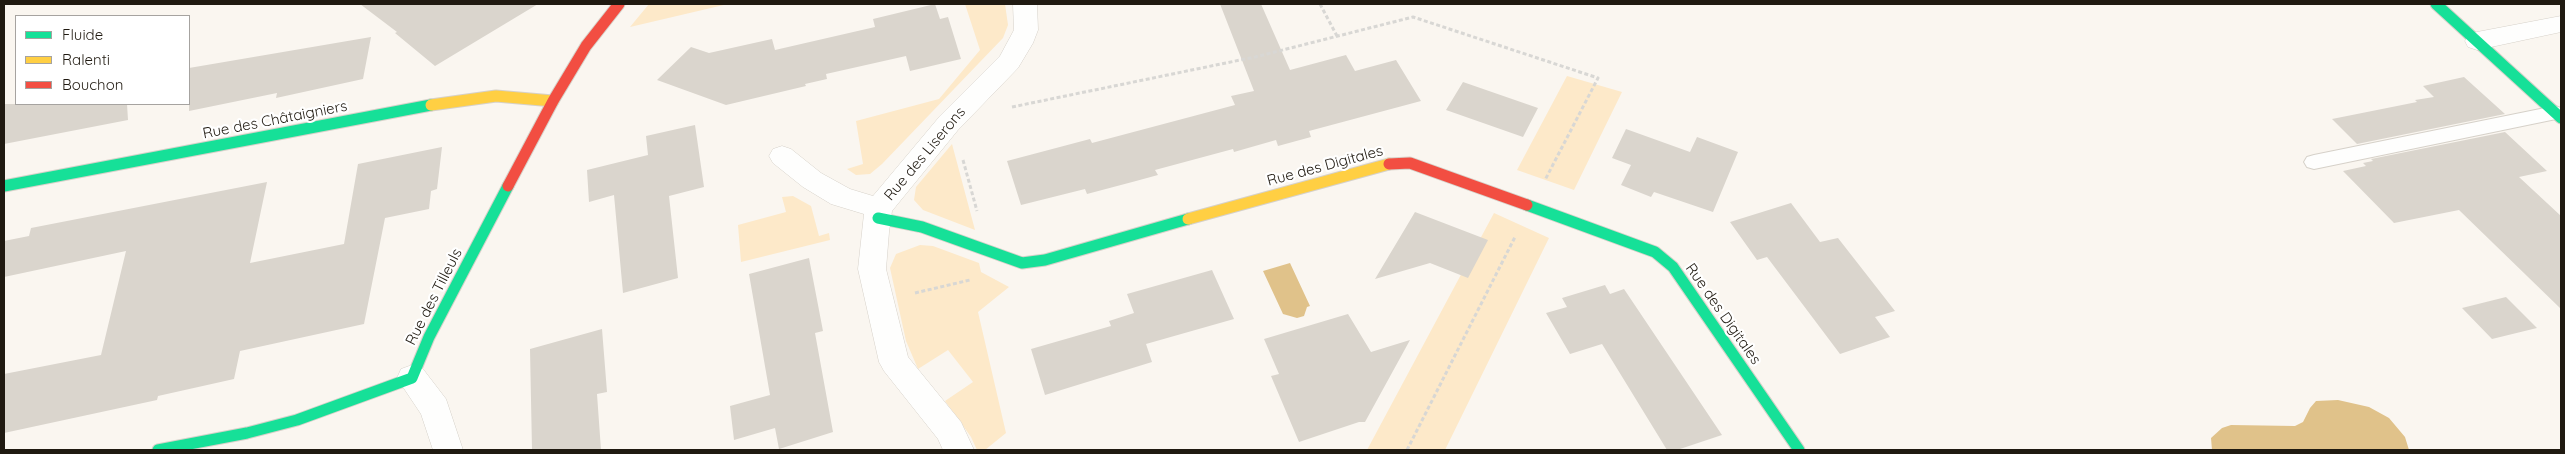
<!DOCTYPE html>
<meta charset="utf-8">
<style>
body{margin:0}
#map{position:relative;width:2565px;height:454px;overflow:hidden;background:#faf6f0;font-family:Quicksand,sans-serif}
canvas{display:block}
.frame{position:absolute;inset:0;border:5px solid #201a11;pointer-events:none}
.legend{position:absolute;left:15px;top:15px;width:175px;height:90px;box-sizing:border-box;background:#fff;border:1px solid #a6a3a0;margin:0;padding:6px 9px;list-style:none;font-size:15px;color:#201a11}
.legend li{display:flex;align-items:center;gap:10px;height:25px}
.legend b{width:25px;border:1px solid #a6a3a0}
</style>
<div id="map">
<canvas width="2565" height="454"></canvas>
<div class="frame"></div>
<ul class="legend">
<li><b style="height:6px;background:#16e098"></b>Fluide</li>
<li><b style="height:6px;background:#ffcf43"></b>Ralenti</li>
<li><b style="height:6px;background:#f24e42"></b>Bouchon</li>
</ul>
</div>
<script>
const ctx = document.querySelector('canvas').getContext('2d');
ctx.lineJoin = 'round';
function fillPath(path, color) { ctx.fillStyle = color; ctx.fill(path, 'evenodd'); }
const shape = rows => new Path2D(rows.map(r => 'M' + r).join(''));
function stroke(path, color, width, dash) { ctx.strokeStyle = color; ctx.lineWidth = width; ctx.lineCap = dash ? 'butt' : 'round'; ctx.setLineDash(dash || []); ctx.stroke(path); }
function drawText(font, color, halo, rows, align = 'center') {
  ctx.font = font + ' Quicksand,sans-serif'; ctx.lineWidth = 4.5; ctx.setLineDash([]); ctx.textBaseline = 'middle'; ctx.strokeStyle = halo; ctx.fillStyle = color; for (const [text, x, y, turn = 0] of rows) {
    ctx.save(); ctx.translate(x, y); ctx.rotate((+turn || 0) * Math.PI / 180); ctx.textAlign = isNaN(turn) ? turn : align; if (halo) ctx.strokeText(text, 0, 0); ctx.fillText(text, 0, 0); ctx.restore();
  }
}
fillPath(shape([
 [649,4,728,4,630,27],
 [965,4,1005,4,1008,25,1003,38,882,164,870,174,856,175,847,169,863,164,856,121,939,99,980,50],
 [1567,76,1622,92,1574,190,1517,170],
 [952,144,975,230,923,210,914,200,916,187],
 [793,196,811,206,819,236,829,233,830,240,741,262,738,225,786,212,782,197],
 [1494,213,1549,238,1445,450,1367,450],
 [920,245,933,246,979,263,981,272,1009,287,978,312,1006,433,985,450,977,450,971,437,945,401,973,382,948,350,918,369,906,341,890,268,896,254]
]), '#fde9c9');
fillPath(shape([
 [1290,263,1310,306,1307,307,1304,316,1297,318,1283,314,1263,271],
 [2338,400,2369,407,2389,418,2405,437,2409,450,2212,450,2211,438,2222,428,2231,425,2295,426,2303,422,2310,408,2316,401]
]), '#e0c28a');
fillPath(shape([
 [360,4,538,4,435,66,395,33,397,32],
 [935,4,940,19,948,17,961,59,910,71,906,56,826,74,827,79,805,84,806,86,726,105,657,80,691,47,709,53,772,39,775,50,875,27,873,19],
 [1220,4,1261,4,1290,70,1346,55,1355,71,1396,60,1421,101,1309,131,1311,137,1278,146,1276,140,1234,152,1233,149,1155,170,1158,175,1136,181,1087,194,1085,189,1021,205,1007,161,1090,139,1092,143,1235,105,1231,96,1254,91],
 [371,37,363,79,276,98,277,93,189,111,189,68],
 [2464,77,2505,114,2357,144,2332,119,2417,102,2415,100,2434,97,2423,86],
 [1463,82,1538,108,1523,137,1446,110],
 [4,104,127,104,128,120,4,144],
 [695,125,704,187,669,196,678,278,623,293,614,195,589,202,587,170,648,155,646,136],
 [1626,129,1690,152,1697,137,1738,152,1713,212,1654,192,1651,197,1621,185,1631,165,1612,158],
 [2505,132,2547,171,2519,177,2561,216,2561,309,2459,210,2394,223,2343,171,2366,166,2363,163,2373,161,2371,159],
 [442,147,437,189,431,191,429,209,385,218,364,324,240,351,234,379,158,396,157,400,4,433,4,374,101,355,126,251,4,277,4,241,29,236,31,228,267,182,250,263,344,244,358,164],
 [1791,203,1820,242,1838,238,1895,311,1875,317,1890,337,1840,354,1767,257,1757,260,1730,222],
 [1415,212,1488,240,1468,278,1430,263,1375,279],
 [809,258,823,331,815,333,833,432,779,449,775,428,734,440,730,406,770,395,749,274],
 [1212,270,1234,319,1146,344,1152,362,1045,395,1031,349,1111,326,1109,321,1134,313,1127,294],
 [1605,285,1610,294,1624,289,1722,435,1677,450,1667,450,1602,344,1570,354,1546,313,1567,307,1562,298],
 [2506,297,2537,328,2492,339,2462,308],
 [1348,314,1371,352,1410,340,1365,422,1359,422,1299,442,1271,376,1279,374,1264,339],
 [602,329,607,392,597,394,601,450,532,450,530,349]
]), '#dad5cd');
const lane = shape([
 [2555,106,2561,108,2561,118,2314,169,2307,167,2304,162,2307,157,2314,155,2555,106]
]);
const street = shape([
 [1013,4,1037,4,1038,30,1033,43,1018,68,958,130,892,211,889,232,886,269,908,357,961,422,974,450,943,450,938,439,884,371,879,362,858,269,864,214,831,204,803,187,773,163,769,156,773,149,782,146,791,149,821,173,850,189,873,196,940,116,1000,56,1014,30,1013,4],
 [2561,16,2561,32,2477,50,2468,47,2465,41,2468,35,2477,32,2561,16],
 [412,365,423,369,446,399,463,450,433,450,421,414,397,378,401,369,412,365]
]);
const fast = shape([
 [2436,4,2561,118],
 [4,186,431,105],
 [1527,205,1655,252,1673,267,1799,450],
 [878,218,922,227,1022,263,1045,260,1188,219],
 [158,450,247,433,297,420,412,378,429,337,508,186]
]);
const slow = shape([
 [431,105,496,96,553,101],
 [1188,219,1389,164]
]);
const jam = shape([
 [1389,164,1410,163,1527,205],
 [508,186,553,101,586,46,619,4]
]);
stroke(lane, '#d6d1c9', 2);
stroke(street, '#d6d1c9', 1);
stroke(fast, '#d6d1c9', 13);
stroke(slow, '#d6d1c9', 13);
stroke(jam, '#d6d1c9', 13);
stroke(shape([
 [1320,4,1337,36],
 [1012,107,1255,57,1413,17,1598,78,1545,180],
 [963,160,977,211],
 [915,293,970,280],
 [1407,450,1515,237]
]), '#d8d7d4', 3, [4, 2.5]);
fillPath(lane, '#fefefd');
fillPath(street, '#fefefd');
stroke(fast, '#16e098', 11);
stroke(slow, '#ffcf43', 11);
stroke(jam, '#f24e42', 11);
drawText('15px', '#201a11', '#fff', [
 ["Rue des Châtaigniers",275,120,-11],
 ["Rue des Liserons",925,154,-50],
 ["Rue des Digitales",1325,166,-15],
 ["Rue des Tilleuls",434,297,-63],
 ["Rue des Digitales",1723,314,55]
]);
</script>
